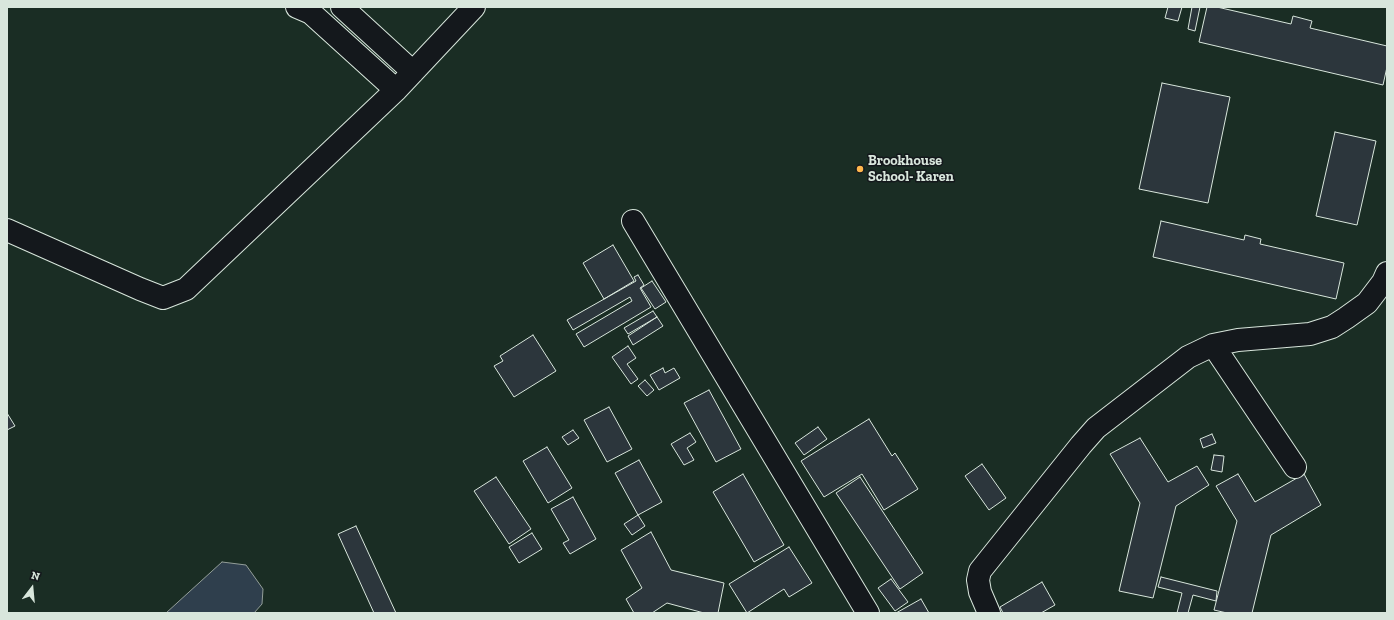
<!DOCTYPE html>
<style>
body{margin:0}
#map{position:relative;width:1394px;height:620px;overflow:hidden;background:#14181c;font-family:"Zilla Slab",serif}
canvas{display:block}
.frame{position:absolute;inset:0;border:8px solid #d8e6dc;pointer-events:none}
.north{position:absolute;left:12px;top:568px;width:40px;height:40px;-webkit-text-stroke:3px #14181c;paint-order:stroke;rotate:16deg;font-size:11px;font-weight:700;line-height:16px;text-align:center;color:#d8e6dc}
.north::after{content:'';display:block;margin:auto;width:14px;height:18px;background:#d8e6dc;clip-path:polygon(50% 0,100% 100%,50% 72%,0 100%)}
</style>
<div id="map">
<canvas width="1394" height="620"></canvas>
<div class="frame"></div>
<div class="north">N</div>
</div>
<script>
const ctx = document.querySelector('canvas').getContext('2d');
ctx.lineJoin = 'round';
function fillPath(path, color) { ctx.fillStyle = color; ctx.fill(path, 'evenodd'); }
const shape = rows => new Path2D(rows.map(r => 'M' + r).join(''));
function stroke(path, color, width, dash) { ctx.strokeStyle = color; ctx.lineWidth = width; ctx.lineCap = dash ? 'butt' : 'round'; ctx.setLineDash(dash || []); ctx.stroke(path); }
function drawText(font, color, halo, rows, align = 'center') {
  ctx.font = font + ' "Zilla Slab",serif'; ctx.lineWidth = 3; ctx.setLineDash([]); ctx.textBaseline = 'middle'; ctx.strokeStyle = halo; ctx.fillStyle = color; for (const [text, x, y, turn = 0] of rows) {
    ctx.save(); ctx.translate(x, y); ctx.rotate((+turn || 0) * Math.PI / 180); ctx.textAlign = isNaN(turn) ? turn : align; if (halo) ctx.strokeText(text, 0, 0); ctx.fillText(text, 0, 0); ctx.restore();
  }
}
const green = shape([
 [7,7,1387,7,1387,613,7,613,7,7]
]);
fillPath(green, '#1a2d24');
stroke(green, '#939e99', 1);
const water = shape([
 [222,562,246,565,263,589,262,604,254,613,166,613,222,562]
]);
fillPath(water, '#2f3f4d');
stroke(water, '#939e99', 1);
const building = shape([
 [1168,7,1182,7,1178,21,1165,18,1168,7],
 [1192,7,1200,7,1195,31,1188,29,1192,7],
 [1207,7,1217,7,1291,24,1293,16,1312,21,1310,28,1387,46,1387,67,1383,85,1199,42,1207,7],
 [1162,83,1230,97,1208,203,1139,189,1162,83],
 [1335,132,1376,141,1357,225,1316,216,1335,132],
 [1161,221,1244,240,1245,235,1261,239,1260,244,1344,263,1336,299,1153,257,1161,221],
 [613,245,634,281,604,299,583,263,613,245],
 [638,275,644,285,640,288,651,307,584,347,576,334,632,301,630,297,573,330,567,320,636,281,634,277,638,275],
 [652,281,666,302,655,309,641,288,652,281],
 [653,311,657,317,628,334,624,328,653,311],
 [657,317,663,326,633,345,628,336,657,317],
 [533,335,556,371,514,397,494,366,503,361,500,356,533,335],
 [628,346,636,358,627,364,638,379,631,384,612,357,628,346],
 [663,368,665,373,674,368,680,378,659,390,650,375,663,368],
 [645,380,654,390,647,396,638,386,645,380],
 [709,390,741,449,716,462,684,403,709,390],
 [609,407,632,449,607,462,584,420,609,407],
 [7,413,15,426,7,430,7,413],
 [869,419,892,456,895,453,918,489,884,510,862,474,824,497,801,461,869,419],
 [818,427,827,439,804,455,795,443,818,427],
 [573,430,579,438,568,445,562,437,573,430],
 [690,433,696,442,687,448,694,460,684,465,671,444,690,433],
 [1212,434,1216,443,1203,448,1200,439,1212,434],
 [1140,438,1168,482,1197,466,1209,485,1176,506,1153,598,1119,591,1140,503,1110,454,1140,438],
 [547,447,572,488,548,503,523,461,547,447],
 [1214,455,1224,456,1222,472,1211,470,1214,455],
 [639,460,662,502,638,515,615,473,639,460],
 [982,464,1006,498,989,510,965,476,982,464],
 [743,474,784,545,754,562,713,492,743,474],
 [1238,474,1255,502,1304,474,1321,505,1271,535,1252,613,1227,613,1214,610,1237,521,1216,486,1238,474],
 [496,477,531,529,509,544,474,491,496,477],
 [860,477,923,573,900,589,836,493,860,477],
 [573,497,596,539,570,554,563,543,569,540,551,509,573,497],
 [638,515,645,526,632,535,624,524,638,515],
 [356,526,396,613,374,613,338,534,356,526],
 [651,532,671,570,724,583,718,613,704,613,667,603,652,613,634,613,626,599,642,588,621,550,651,532],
 [532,533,542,549,519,563,509,547,532,533],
 [789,547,812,583,789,597,784,589,747,613,729,584,789,547],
 [1161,577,1217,591,1216,601,1193,595,1188,613,1177,613,1182,593,1158,587,1161,577],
 [891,579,908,602,895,611,878,588,891,579],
 [1042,582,1055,605,1041,613,1003,613,1000,607,1042,582],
 [921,599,929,613,896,613,921,599]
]);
fillPath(building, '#2c363c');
stroke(building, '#d8e6dc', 1);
const minor = shape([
 [297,7,311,13,396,90],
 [342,7,413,72],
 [633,221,868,613],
 [7,230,140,289,163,298,186,289,396,90,474,7],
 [1213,345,1295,467],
 [989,613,980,592,978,580,980,571,1081,445,1096,428,1188,357,1213,345,1238,340,1310,334,1332,327,1346,318,1367,303,1383,282,1387,273]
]);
stroke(minor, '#d8e6dc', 24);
stroke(minor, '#14181c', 22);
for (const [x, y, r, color] of [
 [860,169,4,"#ffb74d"]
]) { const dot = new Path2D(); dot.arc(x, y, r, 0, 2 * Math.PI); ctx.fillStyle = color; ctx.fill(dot); stroke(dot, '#14181c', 1.5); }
drawText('bold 14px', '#d8e6dc', '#14181c', [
 ["Brookhouse",868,161],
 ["School- Karen",868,177]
], 'left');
</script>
